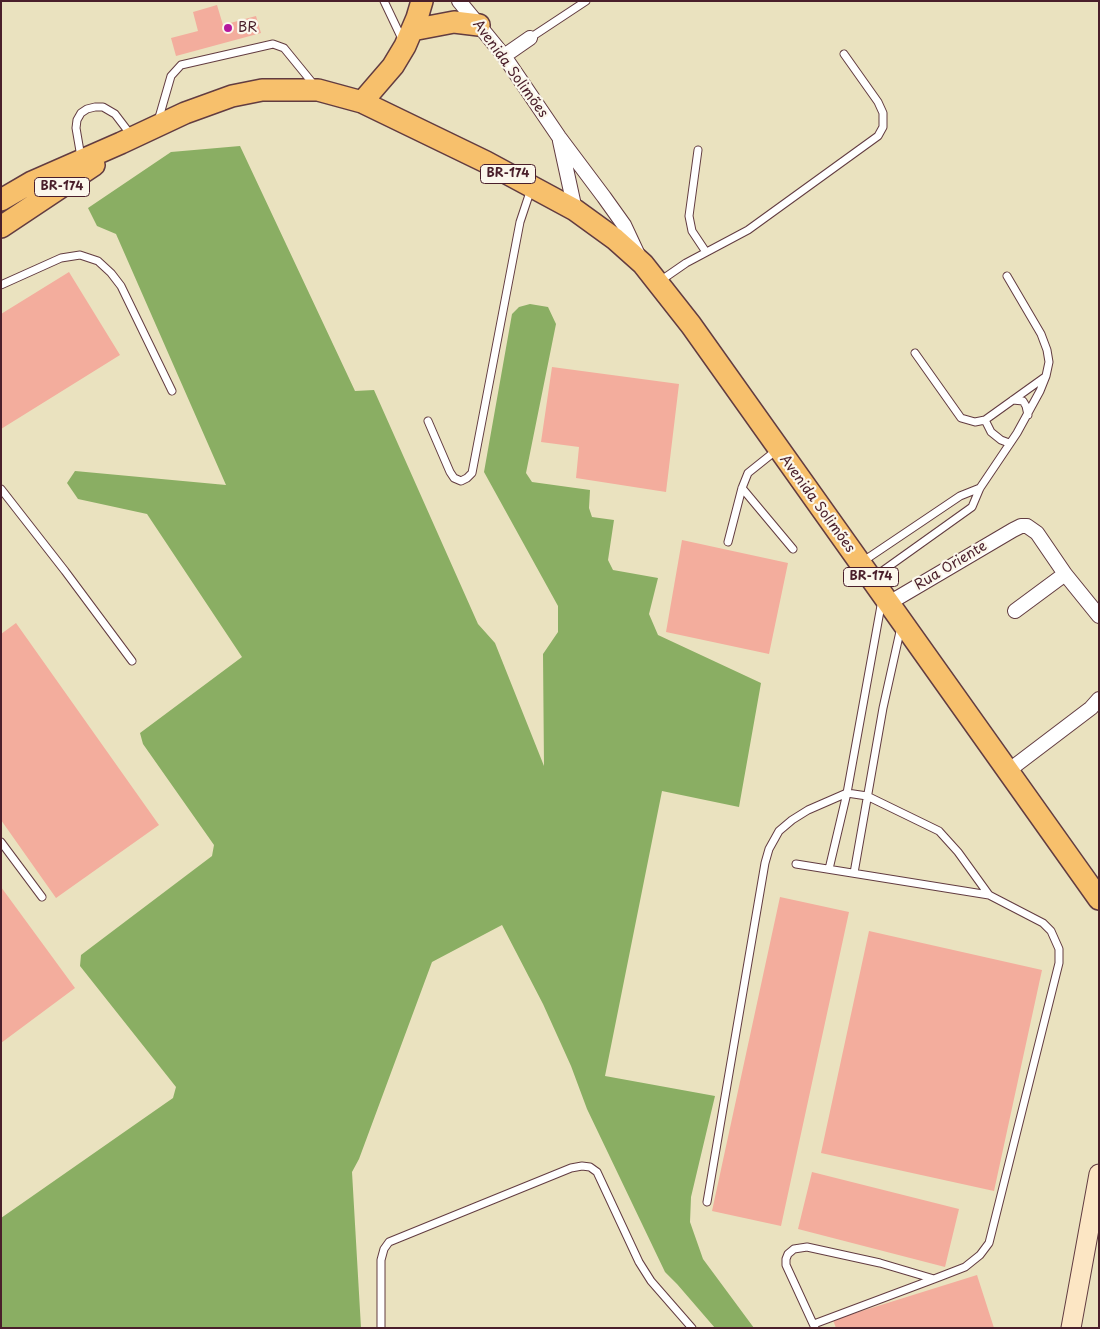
<!DOCTYPE html>
<meta charset="utf-8">
<style>
body{margin:0}
#map{position:relative;width:1100px;height:1329px;overflow:hidden;background:#eae2bf;font-family:"Playpen Sans",sans-serif}
canvas{display:block}
.frame{position:absolute;inset:0;border:2px solid #4a1f2b;pointer-events:none}
</style>
<div id="map">
<canvas width="1100" height="1329"></canvas>
<div class="frame"></div>
</div>
<script>
const ctx = document.querySelector('canvas').getContext('2d');
ctx.lineJoin = 'round';
function fillPath(path, color) { ctx.fillStyle = color; ctx.fill(path, 'evenodd'); }
const shape = rows => new Path2D(rows.map(r => 'M' + r).join(''));
function stroke(path, color, width, dash) { ctx.strokeStyle = color; ctx.lineWidth = width; ctx.lineCap = dash ? 'butt' : 'round'; ctx.setLineDash(dash || []); ctx.stroke(path); }
function drawText(font, color, halo, rows, align = 'center') {
  ctx.font = font + ' "Playpen Sans",sans-serif'; ctx.lineWidth = 4.5; ctx.setLineDash([]); ctx.textBaseline = 'middle'; ctx.strokeStyle = halo; ctx.fillStyle = color; for (const [text, x, y, turn = 0] of rows) {
    ctx.save(); ctx.translate(x, y); ctx.rotate((+turn || 0) * Math.PI / 180); ctx.textAlign = isNaN(turn) ? turn : align; if (halo) ctx.strokeText(text, 0, 0); ctx.fillText(text, 0, 0); ctx.restore();
  }
}
fillPath(shape([
 [240,146,355,391,374,390,478,624,495,643,544,766,543,654,558,632,558,606,484,472,512,314,519,307,530,304,548,307,556,324,526,473,532,482,590,490,589,508,592,517,614,520,608,560,613,570,658,578,649,614,658,635,761,683,739,807,662,791,605,1076,715,1096,691,1197,690,1222,703,1259,754,1328,715,1328,677,1284,665,1272,587,1109,571,1066,543,1004,502,925,432,962,359,1159,352,1172,361,1328,1,1328,1,1218,173,1098,176,1087,80,966,81,955,212,856,214,845,143,744,140,733,242,657,147,514,78,499,67,483,75,471,226,485,116,234,97,226,88,208,171,152]
]), '#8aae63');
fillPath(shape([
 [217,5,223,25,256,16,261,33,176,56,171,38,198,31,193,12],
 [69,272,120,355,1,429,1,314],
 [552,367,679,384,666,492,576,478,579,447,541,442],
 [682,540,788,563,769,654,666,632],
 [16,623,159,825,56,898,1,820,1,634],
 [1,887,75,988,1,1043],
 [780,897,849,912,781,1226,712,1211],
 [869,931,1042,970,994,1191,821,1153],
 [812,1172,959,1209,945,1267,798,1229],
 [977,1275,994,1328,836,1328,833,1320]
]), '#f3ad9d');
const lane = shape([
 [384,1,403,41],
 [530,38,586,1],
 [158,121,171,76,181,65,273,44,284,48,315,86],
 [698,150,689,216,692,231,706,252],
 [81,157,76,128,77,120,81,113,87,109,95,107,103,107,115,114,131,135],
 [660,281,686,263,748,230,878,136,883,127,883,113,878,102,844,54],
 [1,285,61,258,80,255,98,261,111,273,121,286,172,391],
 [915,353,961,418,975,422,985,420,991,432,1001,440,1009,443],
 [1013,400,1023,401,1026,406,1028,415],
 [985,420,1045,377],
 [428,421,450,472,454,478,461,481,467,478,472,473,520,222,531,189],
 [742,488,793,549],
 [1,489,65,571,132,661],
 [728,542,742,488,748,473,778,449],
 [862,562,960,496,980,488],
 [874,577,972,507,980,488,1017,433,1040,391,1046,376,1049,362,1047,350,1041,334,1007,276],
 [1,842,42,897],
 [796,864,989,895],
 [829,869,847,793,882,600],
 [854,873,883,708,901,627],
 [707,1202,765,863,769,849,779,831,792,820,808,810,847,793,867,796,939,831,958,852,989,895,1043,923,1051,931,1059,949,1059,963,989,1243,980,1255,965,1267,934,1279,880,1263,807,1247,794,1249,788,1254,786,1259,786,1265,815,1328],
 [814,1324,934,1279],
 [381,1328,381,1260,384,1249,389,1242,571,1168,582,1166,590,1167,597,1172,639,1262,651,1281,692,1328]
]);
const street = shape([
 [459,1,504,56,559,137,604,197,624,225,638,255],
 [504,56,530,38],
 [560,141,575,210],
 [889,603,1013,530,1021,526,1027,526,1037,533,1065,574,1099,616],
 [1015,611,1065,574],
 [1008,771,1091,708,1099,699]
]);
const secondary = shape([
 [1071,1328,1099,1174]
]);
const primary = shape([
 [412,30,454,22,479,25],
 [362,102,393,66,405,46,417,18,422,1],
 [1,200,32,182,121,143,185,113,232,96,262,90,318,90,362,102,486,162,575,210,615,239,643,264,691,325,1099,899],
 [1,227,94,165]
]);
stroke(lane, '#623c41', 9);
stroke(street, '#623c41', 16);
stroke(secondary, '#623c41', 21);
stroke(primary, '#623c41', 24);
stroke(lane, '#fff', 7);
stroke(street, '#fff', 14);
stroke(secondary, '#fce6c4', 19);
stroke(primary, '#f7c06c', 21);
for (const [x, y, r, color] of [
 [228,28,5,"#b5179e"]
]) { const dot = new Path2D(); dot.arc(x, y, r, 0, 2 * Math.PI); ctx.fillStyle = color; ctx.fill(dot); stroke(dot, '#fbf7ec', 2); }
for (const [x, y, w] of [
 [508,174,55],
 [62,187,55],
 [871,577,55]
]) { const box = new Path2D(); box.roundRect(x - w / 2, y - 9.5, w, 19, 4); ctx.fillStyle = '#fbf7ec'; ctx.fill(box); stroke(box, '#4a1f2b', 1); }
drawText('bold 12px', '#4a1f2b', null, [
 ["BR-174",508,174],
 ["BR-174",62,187],
 ["BR-174",871,577]
]);
drawText('14px', '#4a1f2b', '#fbf7ec', [
 ["BR",238,28]
], 'left');
drawText('14px', '#4a1f2b', '#fbf7ec', [
 ["Avenida Solimões",510,69,54],
 ["Avenida Solimões",817,504,54],
 ["Rua Oriente",951,566,-31]
]);
</script>
